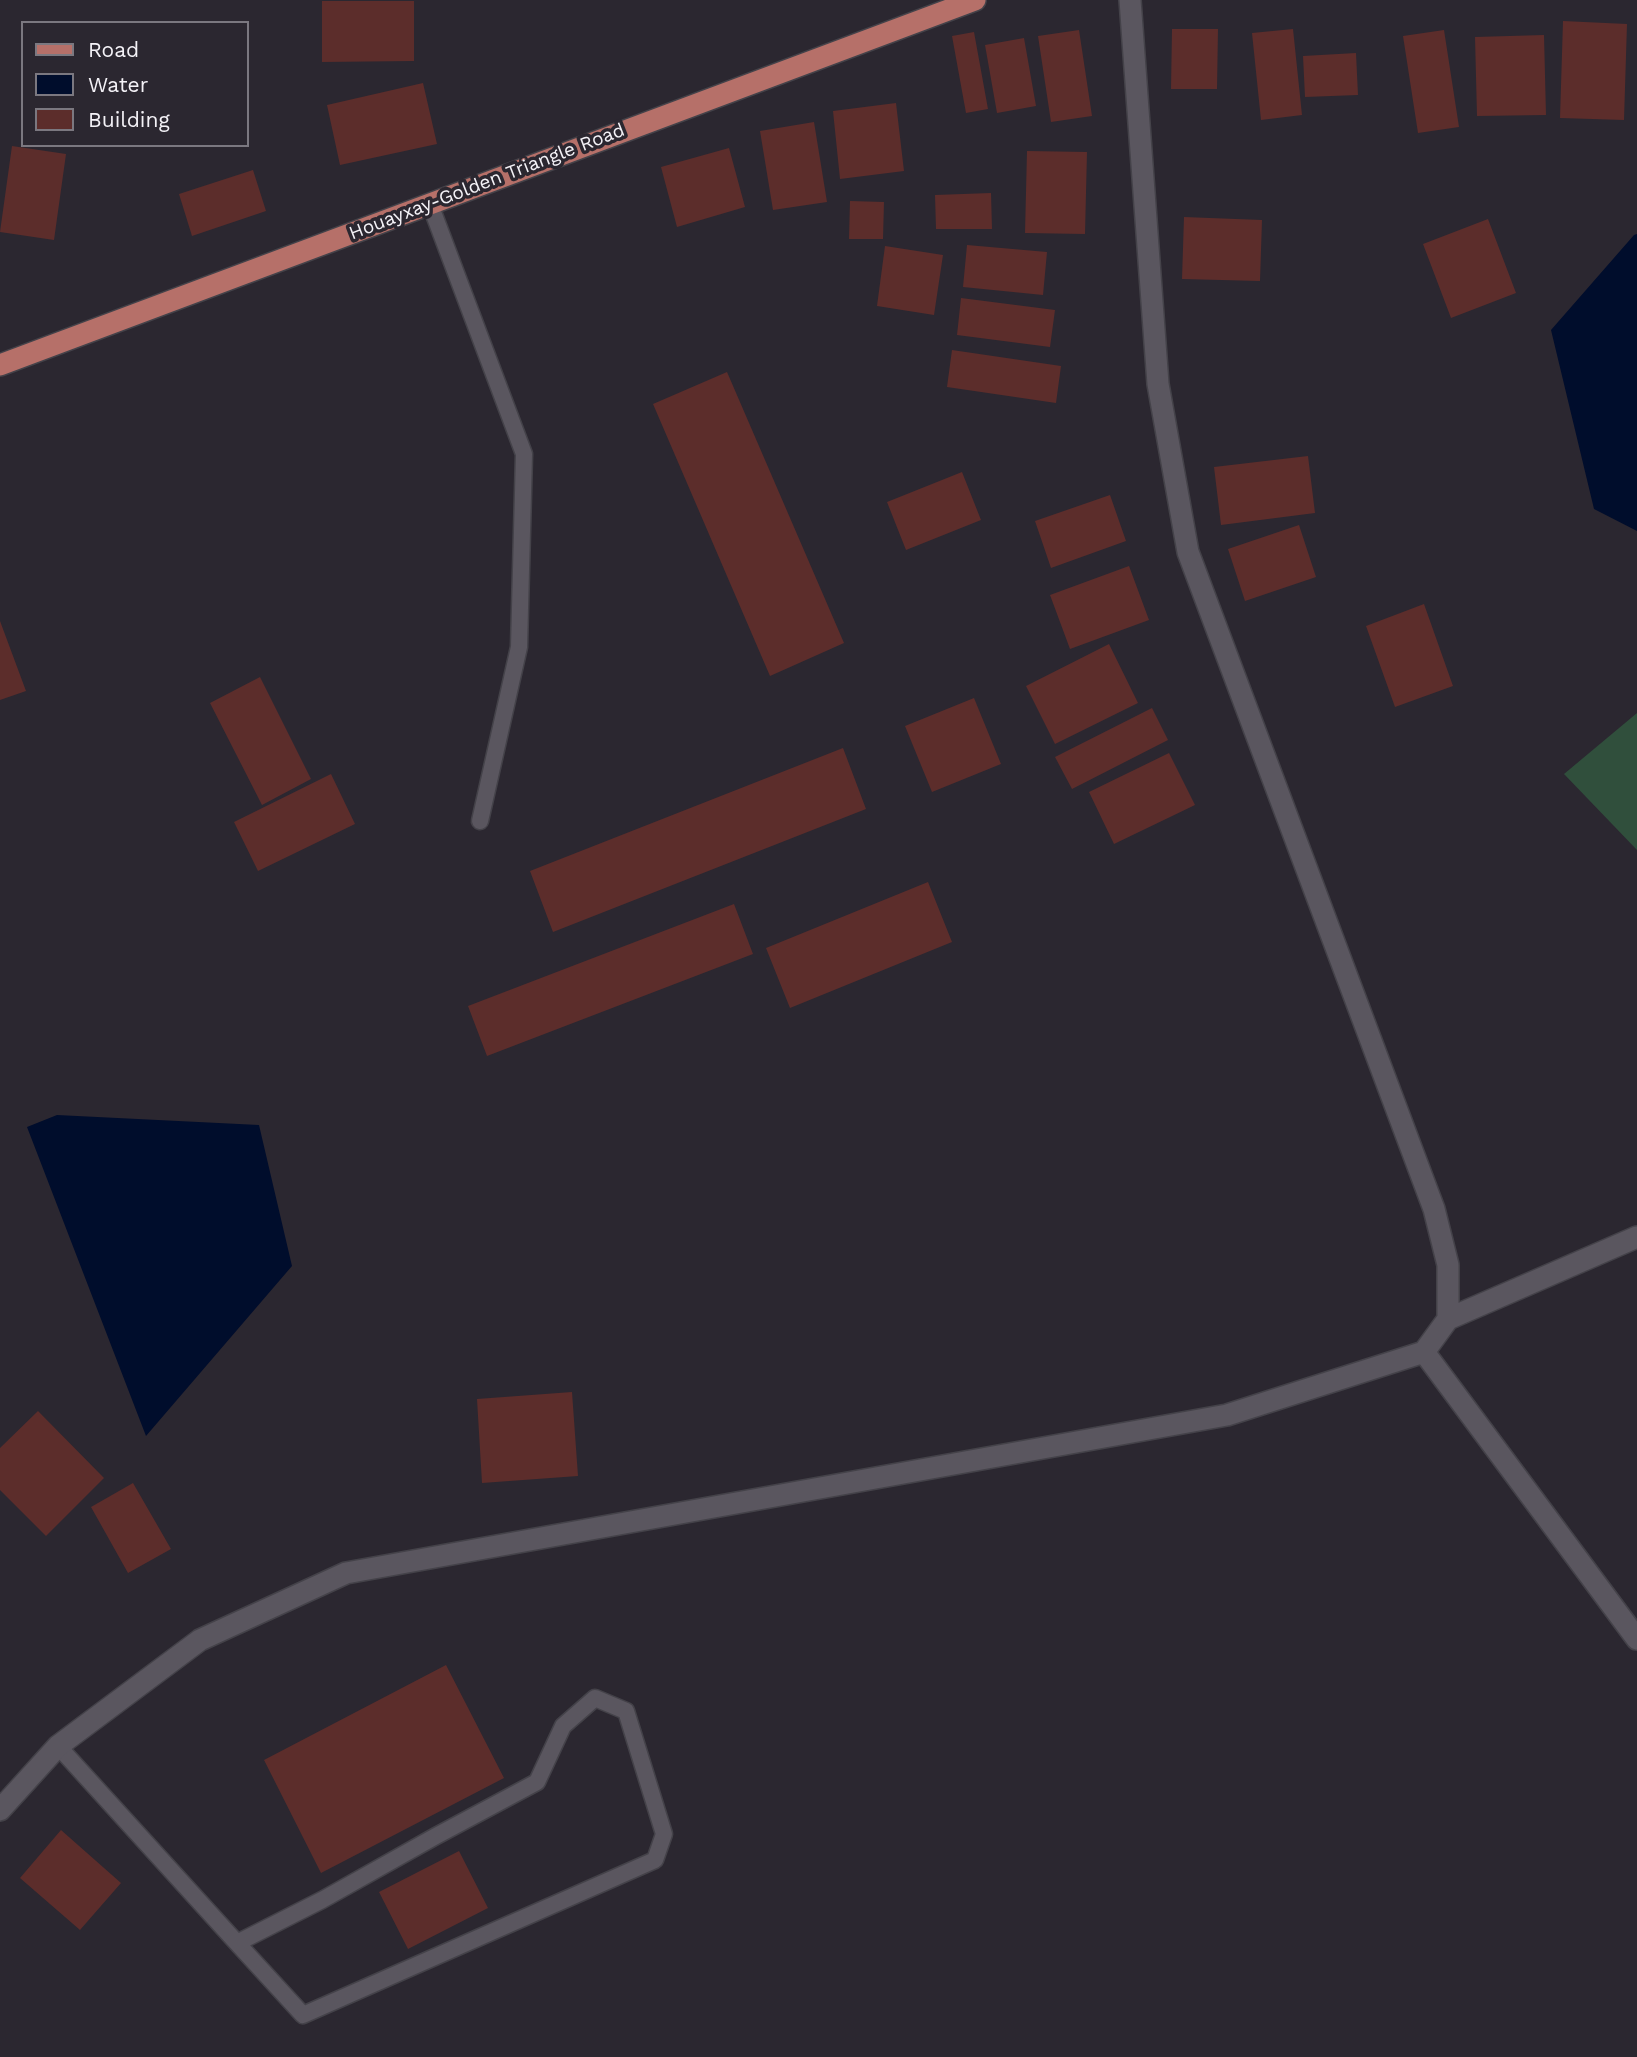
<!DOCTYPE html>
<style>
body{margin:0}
#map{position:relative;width:1637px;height:2057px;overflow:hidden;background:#2b2730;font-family:"Work Sans",sans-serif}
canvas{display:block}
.legend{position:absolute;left:21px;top:21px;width:228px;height:126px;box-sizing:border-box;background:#2b2730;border:2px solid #7b7880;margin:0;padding:9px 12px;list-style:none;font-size:21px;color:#f4f2f7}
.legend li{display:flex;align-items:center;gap:14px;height:35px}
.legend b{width:35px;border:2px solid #7b7880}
</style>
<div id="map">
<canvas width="1637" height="2057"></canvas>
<ul class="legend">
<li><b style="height:9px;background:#b67069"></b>Road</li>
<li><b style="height:19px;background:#000d2c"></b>Water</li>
<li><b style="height:19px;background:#5c2d2b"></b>Building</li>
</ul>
</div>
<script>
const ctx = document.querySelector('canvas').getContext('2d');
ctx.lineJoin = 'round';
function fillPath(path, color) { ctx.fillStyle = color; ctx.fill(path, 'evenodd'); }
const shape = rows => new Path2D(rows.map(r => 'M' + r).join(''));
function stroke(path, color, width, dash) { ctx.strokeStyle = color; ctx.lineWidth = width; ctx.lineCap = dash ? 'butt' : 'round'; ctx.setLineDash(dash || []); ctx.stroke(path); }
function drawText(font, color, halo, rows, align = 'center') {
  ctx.font = font + ' "Work Sans",sans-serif'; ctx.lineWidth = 7; ctx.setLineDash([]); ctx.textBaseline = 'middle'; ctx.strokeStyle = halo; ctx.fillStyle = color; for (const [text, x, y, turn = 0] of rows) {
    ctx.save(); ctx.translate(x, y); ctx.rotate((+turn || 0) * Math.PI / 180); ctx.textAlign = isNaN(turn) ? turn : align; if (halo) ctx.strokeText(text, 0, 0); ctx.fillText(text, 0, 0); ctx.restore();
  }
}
fillPath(shape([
 [1637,713,1637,850,1564,774]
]), '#304f3c');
fillPath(shape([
 [1637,234,1637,531,1594,509,1551,330,1634,235],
 [57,1115,259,1125,292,1266,146,1436,27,1127]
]), '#000d2c');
fillPath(shape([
 [322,1,414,1,414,61,322,62],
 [1563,21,1627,24,1624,120,1560,118],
 [1172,29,1218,29,1217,89,1171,89],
 [1293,29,1302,115,1261,120,1252,33],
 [1079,30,1092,116,1051,122,1038,36],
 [1444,30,1459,127,1418,133,1403,36],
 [974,32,988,109,966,113,952,36],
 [1544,35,1546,115,1477,116,1475,37],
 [1024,38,1036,106,997,113,985,45],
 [1356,53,1358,95,1305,97,1303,56],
 [423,83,437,144,340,165,327,105],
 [896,103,904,171,840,179,833,111],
 [814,122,827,202,773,210,760,131],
 [12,146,66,154,54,240,0,232],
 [729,148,745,207,677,227,661,167],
 [1027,151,1087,152,1085,234,1025,233],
 [253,170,266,211,192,236,179,194],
 [991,193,992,229,936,229,935,195],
 [850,201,884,202,883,239,849,239],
 [1184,217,1262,220,1260,281,1182,279],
 [1488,219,1516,293,1451,318,1423,244],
 [967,245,1047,252,1043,295,963,287],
 [885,246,943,255,934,315,877,306],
 [961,298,1055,310,1050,347,957,335],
 [952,350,1061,366,1056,403,947,387],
 [727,372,844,643,770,676,653,404],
 [1308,456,1315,513,1221,525,1214,467],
 [962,472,981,520,906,550,887,502],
 [1110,495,1126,541,1051,568,1035,521],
 [1299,525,1316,577,1245,601,1228,549],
 [1129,566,1149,620,1070,649,1050,595],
 [1424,604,1453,686,1395,707,1366,626],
 [0,621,26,691,0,700],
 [1109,644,1138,703,1055,744,1026,686],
 [260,677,311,779,262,805,210,703],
 [974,698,1001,764,932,792,905,726],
 [1152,708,1168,740,1072,789,1055,757],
 [843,748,866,809,553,932,530,871],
 [1169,753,1195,805,1114,844,1089,792],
 [331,774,355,824,258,871,234,822],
 [928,882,952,942,790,1008,766,948],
 [734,904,753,954,487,1056,468,1006],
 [572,1392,578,1476,482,1483,477,1399],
 [38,1411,104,1478,46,1536,0,1490,0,1448],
 [133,1483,171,1549,128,1573,91,1507],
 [446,1665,504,1778,321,1873,264,1760],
 [61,1830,121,1883,80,1930,20,1878],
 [459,1851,488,1908,408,1949,379,1892]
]), '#5c2d2b');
const lane = shape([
 [430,204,524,454,519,647,480,821],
 [58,1746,237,1943,303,2015,655,1860,664,1834,626,1711,595,1698,563,1726,537,1782,436,1836,322,1900,237,1943]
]);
const street = shape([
 [1448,1319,1637,1237],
 [1424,1352,1637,1639],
 [0,1810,58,1746,200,1640,346,1573,1227,1415,1424,1352,1448,1319,1448,1265,1434,1209,1188,552,1158,384,1130,0]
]);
const primary = shape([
 [0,365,975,0]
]);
stroke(lane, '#444249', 19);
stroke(street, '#444249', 24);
stroke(primary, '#444249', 24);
stroke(lane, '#5a565f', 16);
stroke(street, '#5a565f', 21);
stroke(primary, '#b67069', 21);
drawText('19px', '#f4f2f7', '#2b2730', [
 ["Houayxay-Golden Triangle Road",487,182,-21]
]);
</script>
